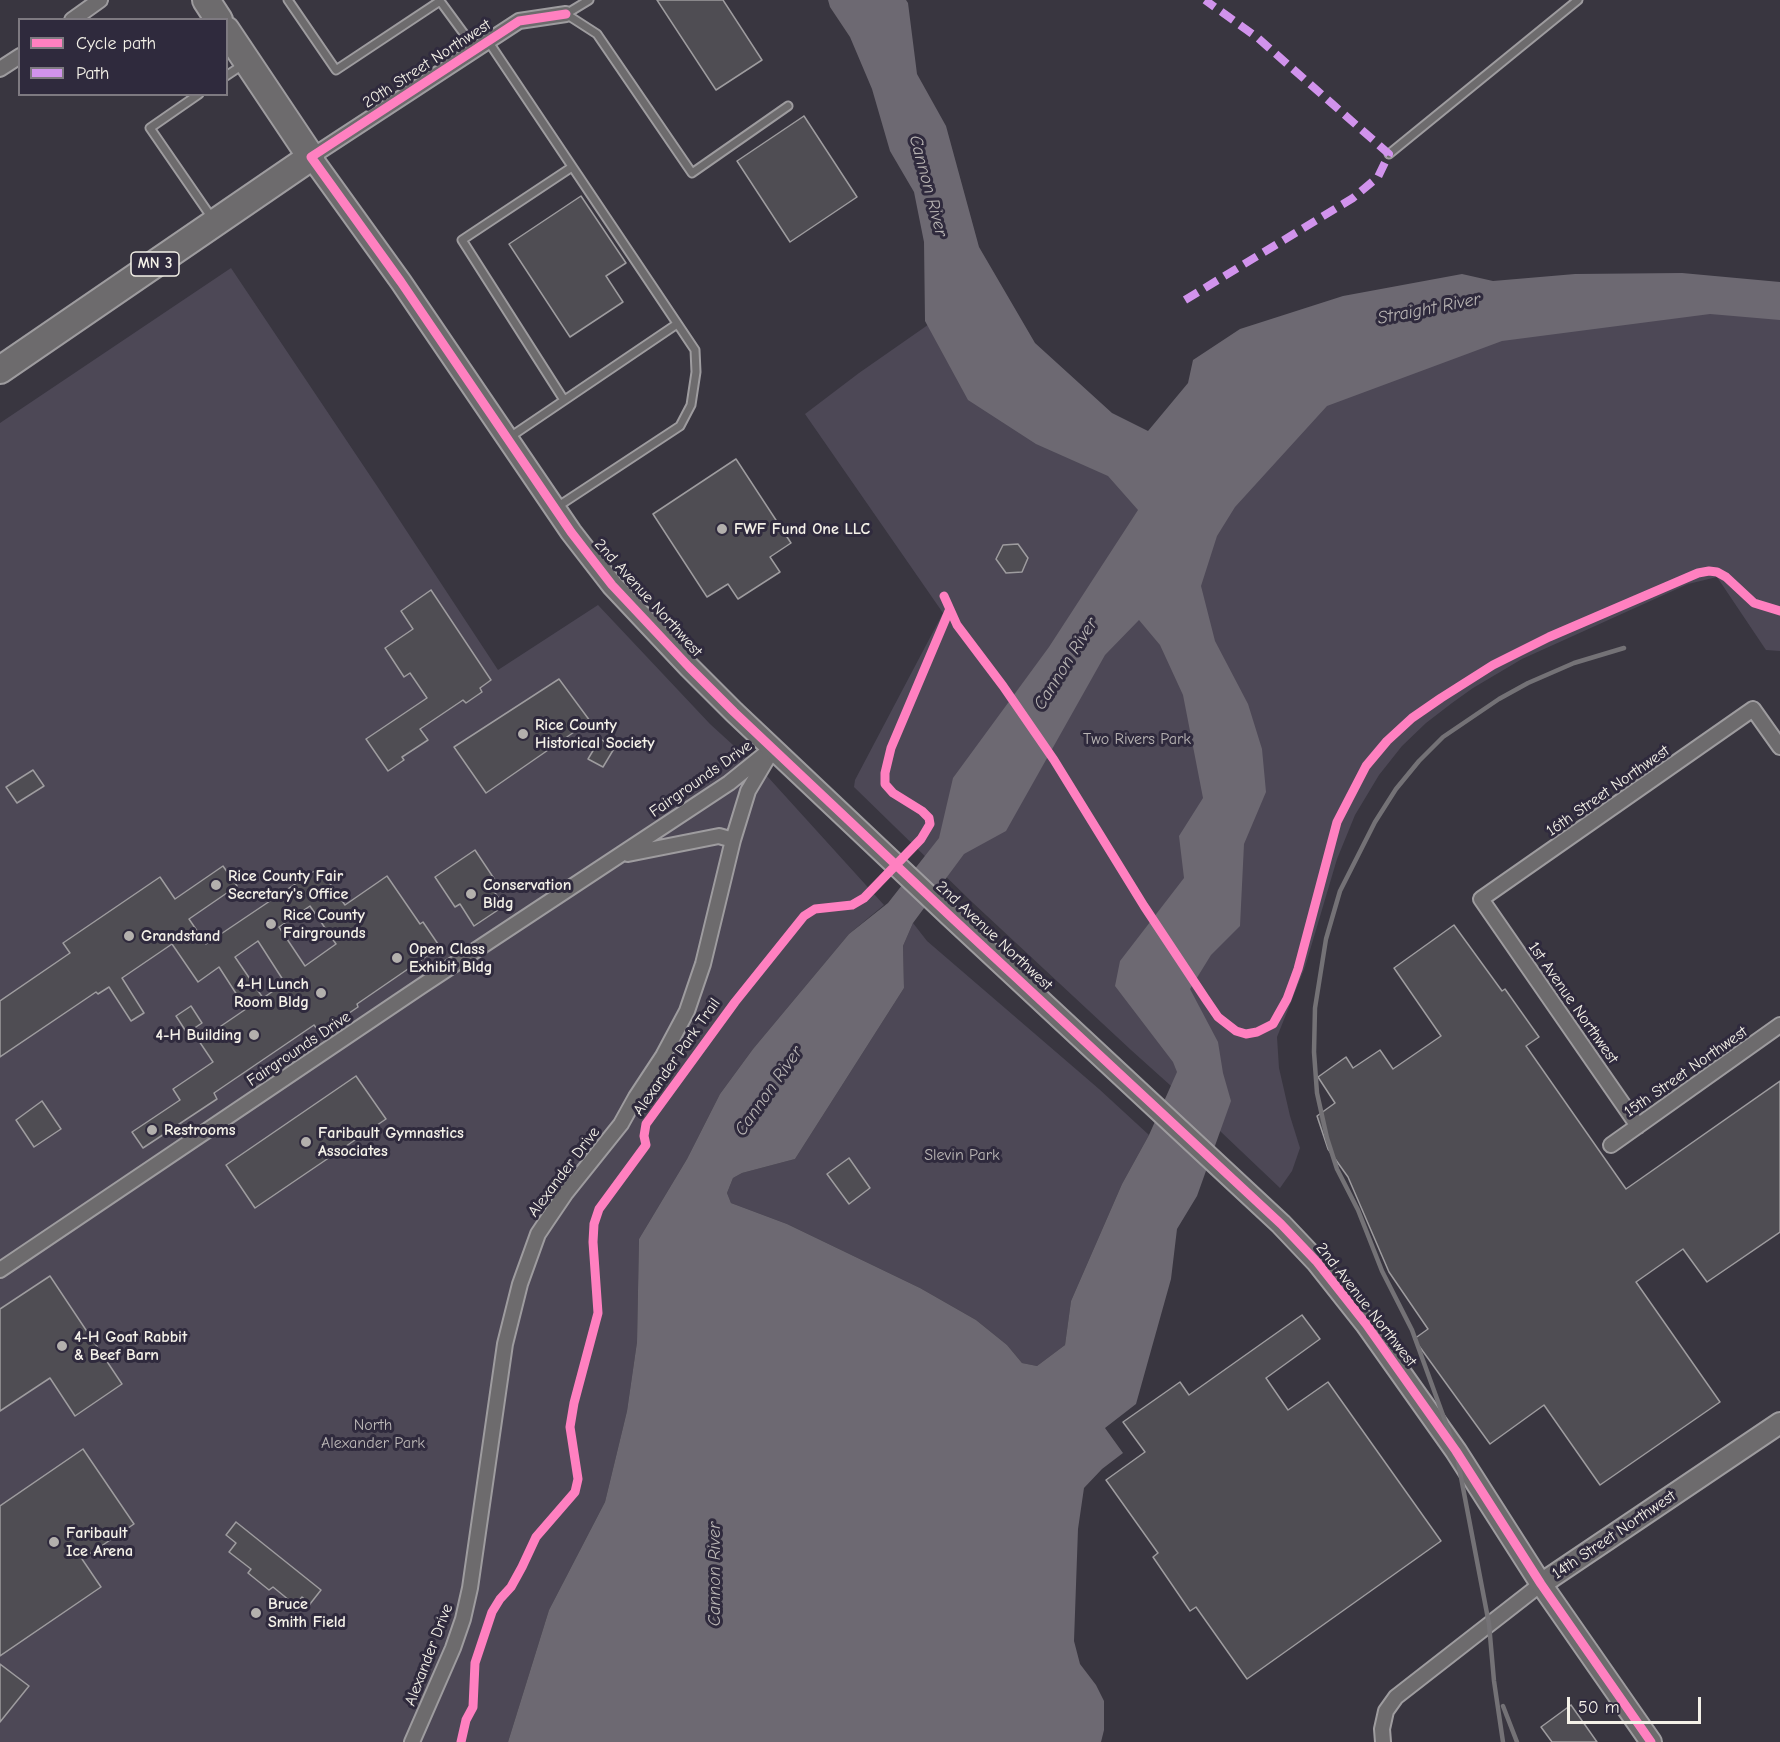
<!DOCTYPE html>
<style>
body{margin:0}
#map{position:relative;width:1780px;height:1742px;overflow:hidden;background:#393640;font-family:"Comic Neue",sans-serif}
canvas{display:block}
.legend{position:absolute;left:18px;top:18px;width:210px;height:78px;box-sizing:border-box;background:#2f2a3d;border:2px solid #7e7a81;margin:0;padding:8px 10px;list-style:none;font-size:18px;color:#f4f1e8}
.legend li{display:flex;align-items:center;gap:12px;height:30px}
.legend b{width:30px;border:2px solid #7e7a81}
.scale{position:absolute;left:1567px;top:1697px;width:134px;height:27px;box-sizing:border-box;border:3px solid #f4f1e8;border-top:0;padding-left:8px;font-size:18px;line-height:21px;white-space:nowrap;color:#f4f1e8;-webkit-text-stroke:4px #2f2a3d;paint-order:stroke}
</style>
<div id="map">
<canvas width="1780" height="1742"></canvas>
<ul class="legend">
<li><b style="height:8px;background:#ff80c0"></b>Cycle path</li>
<li><b style="height:8px;background:#d193ec"></b>Path</li>
</ul>
<div class="scale">50 m</div>
</div>
<script>
const ctx = document.querySelector('canvas').getContext('2d');
ctx.lineJoin = 'round';
function fillPath(path, color) { ctx.fillStyle = color; ctx.fill(path, 'evenodd'); }
const shape = rows => new Path2D(rows.map(r => 'M' + r).join(''));
function stroke(path, color, width, dash) { ctx.strokeStyle = color; ctx.lineWidth = width; ctx.lineCap = dash ? 'butt' : 'round'; ctx.setLineDash(dash || []); ctx.stroke(path); }
function drawText(font, color, halo, rows, align = 'center') {
  ctx.font = font + ' "Comic Neue",sans-serif'; ctx.lineWidth = 6; ctx.setLineDash([]); ctx.textBaseline = 'middle'; ctx.strokeStyle = halo; ctx.fillStyle = color; for (const [text, x, y, turn = 0] of rows) {
    ctx.save(); ctx.translate(x, y); ctx.rotate((+turn || 0) * Math.PI / 180); ctx.textAlign = isNaN(turn) ? turn : align; if (halo) ctx.strokeText(text, 0, 0); ctx.fillText(text, 0, 0); ctx.restore();
  }
}
fillPath(shape([
 [231,268,377,486,498,670,598,605,710,724,767,776,884,905,849,934,753,1049,720,1094,687,1159,639,1239,637,1342,627,1411,605,1502,549,1610,508,1742,0,1742,0,423],
 [1780,299,1780,651,1766,650,1717,577,1688,584,1522,659,1473,688,1452,703,1426,723,1402,746,1379,775,1355,815,1337,859,1305,967,1277,1037,1279,1068,1290,1116,1300,1148,1292,1171,1280,1188,1200,1112,1131,1050,972,902,854,787,855,780,943,613,805,414,859,373,955,306,1171,473,1284,359],
 [913,923,927,941,1099,1089,1149,1135,1122,1184,1071,1301,1065,1345,1037,1366,1022,1363,1007,1345,976,1320,920,1288,787,1224,731,1203,727,1193,733,1178,742,1173,795,1159,904,988,903,946]
]), '#4d4856');
fillPath(shape([
 [828,0,906,0,908,3,917,74,946,126,979,247,1035,343,1112,413,1148,431,1188,383,1193,360,1240,329,1343,296,1462,274,1493,281,1575,274,1682,273,1780,282,1780,320,1710,314,1502,341,1327,406,1235,507,1217,536,1201,586,1215,641,1248,704,1262,749,1266,792,1244,844,1240,926,1211,955,1190,989,1218,1042,1223,1073,1231,1101,1197,1196,1177,1229,1171,1279,1136,1404,1105,1428,1123,1453,1102,1469,1084,1488,1078,1529,1074,1641,1080,1664,1096,1685,1104,1701,1104,1730,1101,1742,508,1742,549,1610,605,1502,627,1411,637,1342,639,1239,687,1159,720,1094,753,1049,849,934,888,903,939,838,953,778,1049,647,1138,510,1108,476,1036,444,968,400,925,321,924,242,914,192,890,151,872,89,850,37,830,7],
 [1139,620,1160,645,1183,695,1203,798,1179,836,1184,878,1120,961,1115,986,1173,1062,1177,1072,1149,1135,1122,1184,1071,1301,1065,1345,1037,1366,1022,1363,1007,1345,976,1320,920,1288,787,1224,731,1203,727,1193,733,1178,742,1173,795,1159,904,988,903,946,913,923,964,854,1006,831,1105,655]
]), '#6d6972');
const building = shape([
 [657,0,723,0,762,60,716,90,657,0],
 [804,116,857,197,790,242,737,161,804,116],
 [581,196,626,263,606,276,623,302,570,337,509,244,581,196],
 [736,459,791,543,770,557,780,572,738,599,728,584,707,597,653,514,736,459],
 [1018,544,1028,558,1022,572,1006,573,996,559,1003,545,1018,544],
 [431,590,491,680,480,688,482,692,466,703,463,700,420,729,428,740,402,757,404,760,388,771,366,739,427,698,410,673,404,677,385,648,413,629,401,611,431,590],
 [559,679,590,721,486,793,454,747,559,679],
 [600,739,615,747,603,767,588,759,600,739],
 [33,770,44,786,17,803,6,787,33,770],
 [475,850,495,880,489,884,504,906,474,926,460,904,455,907,435,877,475,850],
 [223,866,237,886,189,919,206,944,319,868,345,905,387,876,420,924,423,922,440,947,357,1004,358,1007,320,1033,314,1025,214,1093,217,1099,143,1148,132,1132,180,1100,173,1089,213,1062,199,1041,246,1009,219,967,198,982,172,944,122,978,144,1013,131,1021,109,987,98,994,96,992,0,1057,0,1001,70,953,63,943,160,877,175,899,223,866],
 [310,906,336,944,305,966,279,927,310,906],
 [258,941,285,983,263,998,235,957,258,941],
 [1454,925,1502,991,1505,989,1539,1037,1526,1046,1626,1189,1780,1081,1780,1232,1707,1282,1683,1249,1636,1282,1720,1402,1600,1485,1544,1405,1490,1444,1414,1339,1428,1329,1389,1272,1348,1177,1328,1149,1317,1116,1335,1103,1318,1077,1346,1057,1353,1068,1380,1050,1393,1069,1441,1036,1394,968,1454,925],
 [191,1006,202,1023,187,1033,176,1016,191,1006],
 [356,1076,386,1119,255,1208,226,1165,356,1076],
 [42,1101,61,1129,34,1147,16,1120,42,1101],
 [849,1158,870,1188,849,1204,827,1174,849,1158],
 [50,1276,122,1384,75,1416,50,1378,0,1411,0,1309,50,1276],
 [1302,1315,1320,1339,1266,1378,1288,1410,1328,1382,1441,1541,1247,1679,1196,1607,1190,1611,1153,1557,1158,1553,1106,1480,1145,1452,1123,1422,1180,1382,1189,1395,1302,1315],
 [83,1449,134,1524,82,1559,101,1587,0,1656,0,1506,83,1449],
 [236,1522,321,1590,310,1604,302,1597,295,1605,273,1587,269,1590,248,1573,251,1569,229,1552,236,1543,226,1535,236,1522],
 [0,1664,29,1686,0,1722,0,1664],
 [1571,1705,1597,1742,1552,1742,1541,1727,1571,1705]
]);
fillPath(building, '#4f4d53');
stroke(building, '#9e9c9f', 1.5);
const lane = shape([
 [288,0,336,70,440,1,476,50],
 [589,0,566,14,597,34,692,173,788,106],
 [488,41,695,350,696,372,691,405,680,426,557,507],
 [226,76,244,64],
 [199,94,150,128,212,218],
 [1389,154,1578,0],
 [564,400,462,240,572,167],
 [510,437,677,324]
]);
const street = shape([
 [72,20,100,0],
 [0,69,20,56],
 [311,157,519,21,566,14],
 [628,854,719,836,733,840],
 [1638,1126,1481,899,1753,709,1780,747],
 [1611,1145,1780,1025],
 [0,1270,420,987,729,783,765,754],
 [412,1742,453,1648,463,1619,470,1588,505,1344,520,1284,538,1234,546,1222,565,1194,621,1124,636,1097,663,1056,687,1011,703,964,733,840,748,791,774,747],
 [1383,1742,1382,1729,1386,1711,1396,1697,1541,1584]
]);
const secondary = shape([
 [311,157,401,282,571,532,612,585,689,667,734,712,950,916,1281,1224,1317,1262,1366,1324,1456,1451,1541,1584,1651,1742],
 [1541,1584,1780,1423]
]);
const highway = shape([
 [206,0,219,20],
 [0,370,311,157,226,30]
]);
stroke(lane, '#9e9c9f', 11);
stroke(street, '#9e9c9f', 18);
stroke(secondary, '#9e9c9f', 24);
stroke(highway, '#9e9c9f', 30);
stroke(lane, '#6d6b6d', 7);
stroke(street, '#6d6b6d', 14);
stroke(secondary, '#6d6b6d', 20);
stroke(highway, '#6d6b6d', 26);
stroke(shape([
 [1503,1706,1517,1742],
 [1503,1742,1494,1681,1489,1624,1456,1451,1412,1330,1382,1271,1358,1210,1337,1169,1327,1138,1317,1093,1314,1052,1315,1008,1326,939,1340,891,1375,822,1396,789,1419,761,1443,737,1499,699,1528,683,1574,663,1624,648]
]), '#747276', 4.5);
stroke(shape([
 [1185,300,1353,198,1378,177,1389,154,1258,38,1205,0]
]), '#d193ec', 8, [15, 8]);
stroke(shape([
 [566,14,519,21,311,157,401,282,571,532,612,585,689,667,734,712,950,916,1281,1224,1317,1262,1366,1324,1456,1451,1541,1584,1651,1742],
 [944,596,957,625,1003,686,1054,760,1144,906,1205,998,1218,1017,1236,1031,1246,1034,1257,1032,1273,1024,1287,999,1298,969,1337,822,1366,766,1387,741,1412,718,1441,698,1493,665,1549,637,1698,573,1709,571,1717,572,1726,577,1754,603,1780,611],
 [461,1742,466,1720,473,1707,475,1663,492,1612,500,1599,511,1587,522,1567,536,1537,575,1492,578,1479,570,1427,574,1403,598,1313,593,1242,594,1224,599,1209,646,1145,644,1136,646,1124,735,1002,804,916,815,909,852,905,864,898,921,839,930,824,929,818,922,811,893,793,885,784,885,773,891,748,949,611]
]), '#ff80c0', 9);
for (const [x, y, r, color] of [
 [722,529,6,"#b3b0ad"],
 [523,734,6,"#b3b0ad"],
 [216,885,6,"#b3b0ad"],
 [471,894,6,"#b3b0ad"],
 [271,924,6,"#b3b0ad"],
 [129,936,6,"#b3b0ad"],
 [397,958,6,"#b3b0ad"],
 [321,993,6,"#b3b0ad"],
 [254,1035,6,"#b3b0ad"],
 [152,1130,6,"#b3b0ad"],
 [306,1142,6,"#b3b0ad"],
 [62,1346,6,"#b3b0ad"],
 [54,1542,6,"#b3b0ad"],
 [256,1613,6,"#b3b0ad"]
]) { const dot = new Path2D(); dot.arc(x, y, r, 0, 2 * Math.PI); ctx.fillStyle = color; ctx.fill(dot); stroke(dot, '#2f2a3d', 2); }
for (const [x, y, w] of [
 [155,264,48]
]) { const box = new Path2D(); box.roundRect(x - w / 2, y - 12, w, 24, 4.5); ctx.fillStyle = '#2f2a3d'; ctx.fill(box); stroke(box, '#f4f1e8', 1.5); }
drawText('bold 15px', '#f4f1e8', null, [
 ["MN 3",155,264]
]);
drawText('16px', '#f4f1e8', '#2f2a3d', [
 ["20th Street Northwest",427,64,-33],
 ["2nd Avenue Northwest",648,598,48],
 ["Fairgrounds Drive",701,779,-35],
 ["16th Street Northwest",1608,791,-35],
 ["2nd Avenue Northwest",994,936,43],
 ["1st Avenue Northwest",1573,1003,55],
 ["Fairgrounds Drive",299,1049,-34],
 ["Alexander Park Trail",677,1057,-55],
 ["15th Street Northwest",1686,1072,-35],
 ["Alexander Drive",564,1172,-53],
 ["2nd Avenue Northwest",1366,1305,52],
 ["14th Street Northwest",1614,1535,-34],
 ["Alexander Drive",429,1655,-69]
]);
drawText('bold 16px', '#f4f1e8', '#2f2a3d', [
 ["FWF Fund One LLC",734,529],
 ["Rice County",535,725],
 ["Historical Society",535,743],
 ["Rice County Fair",228,876],
 ["Secretary's Office",228,894],
 ["Conservation",483,885],
 ["Bldg",483,903],
 ["Rice County",283,915],
 ["Fairgrounds",283,933],
 ["Grandstand",141,936],
 ["Open Class",409,949],
 ["Exhibit Bldg",409,967],
 ["4-H Lunch",309,984,"right"],
 ["Room Bldg",309,1002,"right"],
 ["4-H Building",242,1035,"right"],
 ["Restrooms",164,1130],
 ["Faribault Gymnastics",318,1133],
 ["Associates",318,1151],
 ["4-H Goat Rabbit",74,1337],
 ["& Beef Barn",74,1355],
 ["Faribault",66,1533],
 ["Ice Arena",66,1551],
 ["Bruce",268,1604],
 ["Smith Field",268,1622]
], 'left');
drawText('16px', '#bbb7b6', '#2f2a3d', [
 ["Two Rivers Park",1137,739],
 ["Slevin Park",962,1155],
 ["North",373,1425],
 ["Alexander Park",373,1443]
]);
drawText('italic 18px', '#bab6b5', '#2f2a3d', [
 ["Cannon River",928,186,75],
 ["Straight River",1429,309,-11],
 ["Cannon River",1066,664,-58],
 ["Cannon River",769,1091,-55],
 ["Cannon River",715,1574,-90]
]);
</script>
